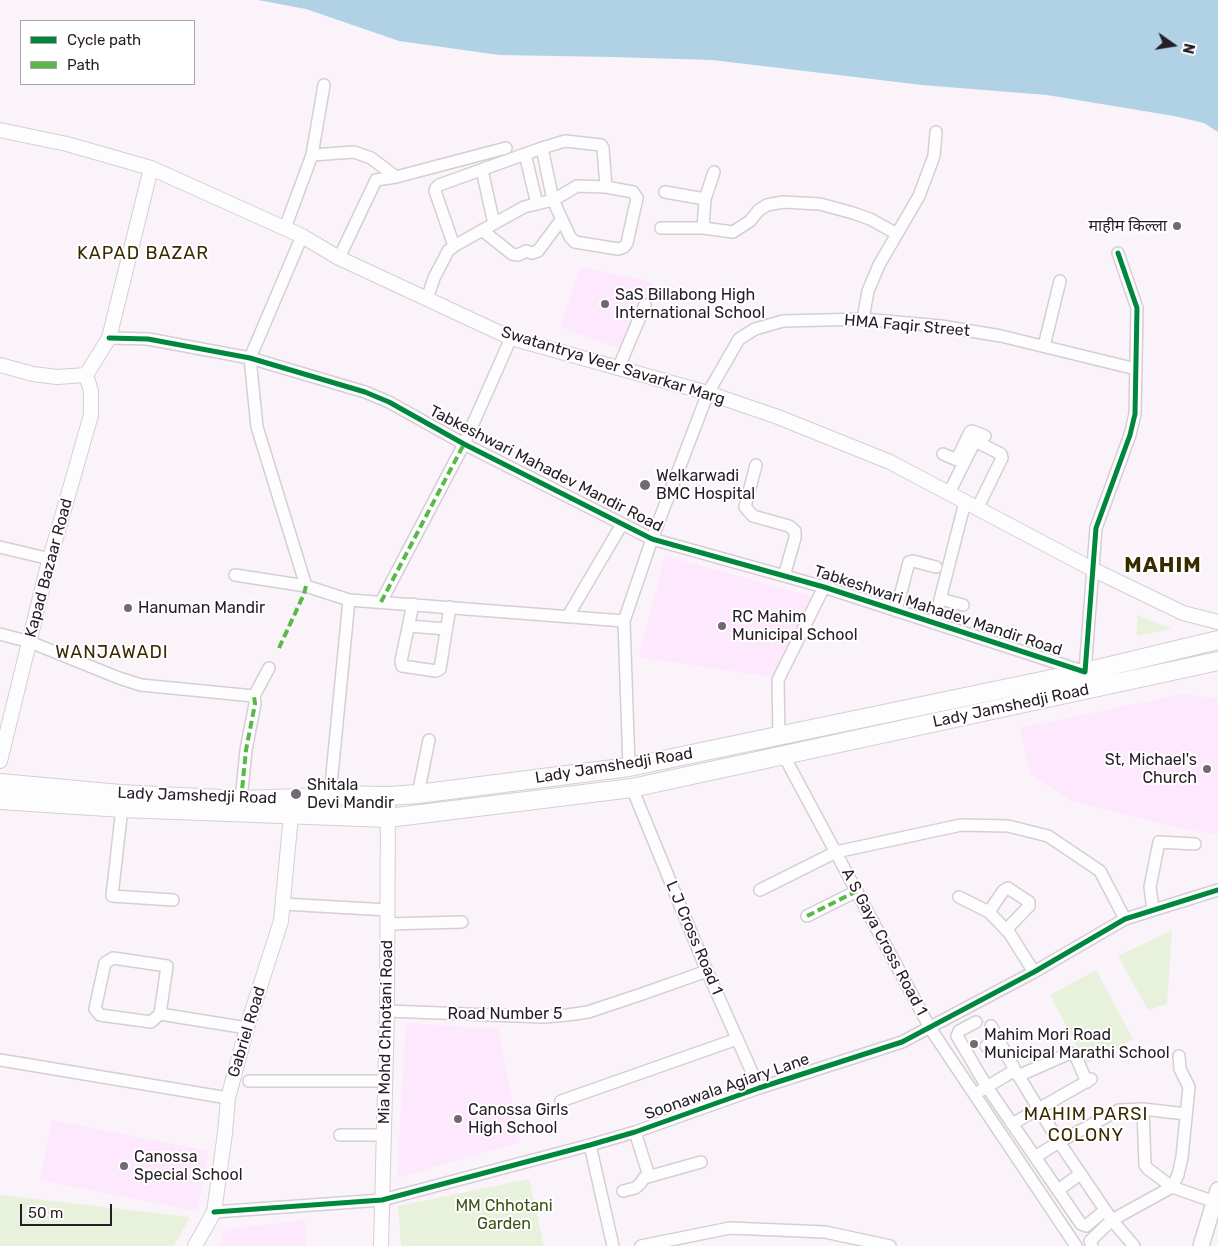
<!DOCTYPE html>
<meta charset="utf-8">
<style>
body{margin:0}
#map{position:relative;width:1218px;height:1246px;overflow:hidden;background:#faf4fa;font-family:Rubik,sans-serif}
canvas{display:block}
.legend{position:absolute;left:20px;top:20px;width:175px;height:65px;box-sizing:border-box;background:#fff;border:1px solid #a9a5a9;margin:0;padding:6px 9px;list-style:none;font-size:15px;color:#271d27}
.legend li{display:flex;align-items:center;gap:10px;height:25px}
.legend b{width:25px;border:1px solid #a9a5a9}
.north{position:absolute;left:1148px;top:20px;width:50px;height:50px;-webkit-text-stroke:4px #fff;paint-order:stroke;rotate:103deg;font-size:14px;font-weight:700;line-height:20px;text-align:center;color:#271d27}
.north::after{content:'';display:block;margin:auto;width:18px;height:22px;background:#271d27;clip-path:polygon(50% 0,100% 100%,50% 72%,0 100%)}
.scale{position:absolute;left:20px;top:1204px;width:92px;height:22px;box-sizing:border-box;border:2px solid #271d27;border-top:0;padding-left:6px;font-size:15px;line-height:18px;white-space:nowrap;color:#271d27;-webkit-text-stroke:4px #fff;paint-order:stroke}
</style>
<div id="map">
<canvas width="1218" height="1246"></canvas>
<ul class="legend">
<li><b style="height:6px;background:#00873e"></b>Cycle path</li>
<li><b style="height:6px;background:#58b947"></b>Path</li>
</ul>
<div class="north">N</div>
<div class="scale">50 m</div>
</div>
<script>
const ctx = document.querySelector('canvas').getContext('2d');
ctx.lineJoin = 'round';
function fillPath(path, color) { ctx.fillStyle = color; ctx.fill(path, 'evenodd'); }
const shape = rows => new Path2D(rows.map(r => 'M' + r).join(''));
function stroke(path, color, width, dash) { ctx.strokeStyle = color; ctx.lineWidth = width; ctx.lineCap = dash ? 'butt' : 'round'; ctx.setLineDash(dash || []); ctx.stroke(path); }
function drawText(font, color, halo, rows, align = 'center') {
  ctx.font = font + ' Rubik,"Noto Sans Devanagari",sans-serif'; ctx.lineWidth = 4; ctx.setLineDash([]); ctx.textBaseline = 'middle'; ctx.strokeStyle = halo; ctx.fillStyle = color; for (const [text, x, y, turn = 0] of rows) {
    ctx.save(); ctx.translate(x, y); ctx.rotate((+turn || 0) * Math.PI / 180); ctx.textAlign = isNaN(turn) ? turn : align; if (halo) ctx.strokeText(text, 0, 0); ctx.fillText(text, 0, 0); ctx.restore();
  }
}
fillPath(shape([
 [581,267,653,282,622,349,560,327],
 [665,556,812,596,772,677,639,657],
 [1182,694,1218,699,1218,834,1189,830,1069,800,1030,774,1020,728],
 [406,1023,498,1029,520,1142,397,1178],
 [52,1120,209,1151,197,1211,40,1180],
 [305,1220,306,1246,219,1246,226,1229]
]), '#fde8fd');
fillPath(shape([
 [1137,615,1172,629,1137,636],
 [1172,930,1167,1004,1148,1010,1118,956],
 [1096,970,1133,1039,1086,1064,1050,995],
 [529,1179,544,1246,401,1246,398,1206],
 [0,1195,190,1217,174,1246,0,1246]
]), '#e8f1dc');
fillPath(shape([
 [258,0,1218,0,1218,132,1204,123,1174,116,1047,95,922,85,712,60,612,57,499,55,399,41,306,9]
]), '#b0d2e4');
const minor = shape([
 [525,154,537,204],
 [312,155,324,85],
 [482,170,494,224],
 [665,192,705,199],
 [285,228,312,155,354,152,371,158,396,177],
 [661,228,703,228,733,232,750,221,759,210,767,205,783,202,820,204,853,213,870,219,897,234],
 [703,228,705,199,714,172],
 [482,230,512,254,518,255,526,251,532,253,538,251,561,220],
 [302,236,250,358,257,427,306,586,349,600,624,621],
 [454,246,435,191,436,188,439,185,542,148],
 [339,258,376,180,396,177,506,148],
 [427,299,434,278,448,251,454,246,524,207,553,200,557,198,577,186,606,187,633,192,637,198,627,243,624,247,618,249,575,242,570,237,553,200,542,148,565,141,601,145,603,148,606,187],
 [863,319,868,291,879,265,919,196,934,156,936,132],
 [109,338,148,339,250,358,365,392,389,402,464,444,652,539,824,587,1085,672,1096,528,1130,435,1135,414,1137,308,1118,253],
 [1044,346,1060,281],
 [618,369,645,305],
 [943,454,957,460],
 [958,457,970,432,972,431,985,436],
 [756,465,745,507,753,516,789,526,795,531,795,538,784,576],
 [949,493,974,443,979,443,1001,454,1002,458,977,509],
 [0,547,50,559],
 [235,575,306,586],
 [940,599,963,605],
 [381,602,464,444,511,338],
 [413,604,401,661,402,666,436,671,440,669,450,607],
 [896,611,909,562,913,561,936,567],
 [568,616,622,524],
 [934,623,965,502],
 [409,626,446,629],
 [0,634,30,642,119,678,141,685,254,696],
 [779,735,778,680,824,587],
 [784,756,930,1028,1076,1246],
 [629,767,624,621,652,539,708,393,739,339,755,329,783,321,863,319,941,326,1001,336,1136,369],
 [632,788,707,971,759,1088],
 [418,794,429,740],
 [330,795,349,600],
 [241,800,246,750,255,704,254,696,269,668],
 [122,808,112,896,173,900],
 [760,890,836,852,961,825,1008,826,1048,836,1100,871,1125,919],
 [959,897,989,912,1010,934,1034,972],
 [283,904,388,910],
 [1153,910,1150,887,1159,842,1195,844],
 [989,912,1003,891,1008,888,1029,902,1029,906,1006,930],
 [807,916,857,891],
 [387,924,462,922],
 [387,1011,544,1017,567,1015,588,1012,642,994,707,971],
 [160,1014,167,966,113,958,105,963,95,1009,100,1015,151,1022,160,1014,247,1028],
 [976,1022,959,1031,957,1036,987,1087,1081,1224,1086,1226,1104,1211],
 [991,1026,1015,1070],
 [986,1046,998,1039],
 [1179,1056,1180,1069,1189,1087,1182,1157,1178,1175,1172,1187,1215,1202],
 [0,1060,228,1098],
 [1018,1076,1070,1053,1075,1055,1087,1082],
 [249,1081,385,1081],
 [975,1094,1015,1070,1059,1142,1119,1110,1143,1109,1145,1165,1148,1169,1172,1187,1112,1220,1059,1142,1035,1157],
 [561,1101,737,1039],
 [1143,1109,1186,1114],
 [1012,1124,1091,1079],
 [635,1132,649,1176],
 [340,1135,384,1135],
 [590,1145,613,1246],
 [1058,1190,1079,1175],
 [623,1191,635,1188,640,1184,644,1178,701,1162],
 [214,1212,382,1200,590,1145,635,1132,759,1088,902,1042,1034,972,1125,919,1218,890],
 [641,1246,730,1228,825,1232,890,1246],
 [1092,1246,1090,1241,1112,1220,1134,1246]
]);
const tertiary = shape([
 [0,130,67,144,151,168,302,236,339,258,511,338,708,393,778,417,890,462,1092,569,1183,613,1218,622],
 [0,365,33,374,57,377,86,375,109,338,151,168],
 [0,761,47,569,91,415,91,391,86,375],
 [195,1246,214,1212,225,1133,228,1098,248,1024,281,921,291,815],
 [381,1246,387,1011,388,796]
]);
const secondary = shape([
 [1201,1246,1218,1190]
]);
const primary = shape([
 [0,783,120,794,241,800,300,798,330,795,388,796,418,794,629,767,1085,672,1218,640],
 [0,800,122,808,388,818,632,788,1218,661]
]);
stroke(minor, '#d5ced5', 14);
stroke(tertiary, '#d5ced5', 16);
stroke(secondary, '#d5ced5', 18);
stroke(primary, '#d5ced5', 20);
stroke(minor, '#fefdfe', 11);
stroke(tertiary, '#fefdfe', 14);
stroke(secondary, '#fefdfe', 15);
stroke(primary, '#fefdfe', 18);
stroke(shape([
 [381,602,464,444],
 [279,648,304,594,306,586],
 [241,800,246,750,255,704,254,696],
 [807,916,857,891]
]), '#58b947', 4, [8, 4]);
stroke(shape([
 [109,338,148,339,250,358,365,392,389,402,464,444,652,539,824,587,1085,672,1096,528,1130,435,1135,414,1137,308,1118,253],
 [214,1212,382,1200,590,1145,635,1132,759,1088,902,1042,1034,972,1125,919,1218,890]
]), '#00873e', 5);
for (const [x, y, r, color] of [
 [1177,226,5,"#716871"],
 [605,304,5,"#716871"],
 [645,485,6,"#716871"],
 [128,608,5,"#716871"],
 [722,626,5,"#716871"],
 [1207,769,5,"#716871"],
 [296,794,6,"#716871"],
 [974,1044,5,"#716871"],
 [458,1119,5,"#716871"],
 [124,1166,5,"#716871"]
]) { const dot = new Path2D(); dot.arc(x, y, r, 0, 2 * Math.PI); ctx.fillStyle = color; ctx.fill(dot); stroke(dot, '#fff', 2); }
drawText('16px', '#271d27', '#fff', [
 ["माहीम किल्ला",1167,226,"right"],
 ["SaS Billabong High",615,295],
 ["International School",615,313],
 ["Welkarwadi",656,476],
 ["BMC Hospital",656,494],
 ["Hanuman Mandir",138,608],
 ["RC Mahim",732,617],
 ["Municipal School",732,635],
 ["St, Michael's",1197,760,"right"],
 ["Church",1197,778,"right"],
 ["Shitala",307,785],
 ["Devi Mandir",307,803],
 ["Mahim Mori Road",984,1035],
 ["Municipal Marathi School",984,1053],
 ["Canossa Girls",468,1110],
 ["High School",468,1128],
 ["Canossa",134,1157],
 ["Special School",134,1175]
], 'left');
drawText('16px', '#271d27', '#fff', [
 ["HMA Faqir Street",907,326,5],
 ["Swatantrya Veer Savarkar Marg",613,366,17],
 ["Tabkeshwari Mahadev Mandir Road",546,469,27],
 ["Kapad Bazaar Road",49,568,-75],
 ["Tabkeshwari Mahadev Mandir Road",938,611,18],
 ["Lady Jamshedji Road",1011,706,-12],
 ["Lady Jamshedji Road",614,766,-9],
 ["Lady Jamshedji Road",197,796,2],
 ["L J Cross Road 1",694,938,67],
 ["A S Gaya Cross Road 1",884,942,62],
 ["Road Number 5",505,1014],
 ["Gabriel Road",247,1032,-73],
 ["Mia Mohd Chhotani Road",386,1032,-89],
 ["Soonawala Agiary Lane",727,1087,-19]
]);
drawText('16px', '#3c5314', '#fff', [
 ["MM Chhotani",504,1206],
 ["Garden",504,1224]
]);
ctx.letterSpacing = '1px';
drawText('18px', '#392a00', '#fff', [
 ["KAPAD BAZAR",143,254],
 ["WANJAWADI",112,653],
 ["MAHIM PARSI",1086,1115],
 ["COLONY",1086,1136]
]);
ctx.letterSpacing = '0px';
ctx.letterSpacing = '1px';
drawText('bold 21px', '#392a00', '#fff', [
 ["MAHIM",1163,566]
]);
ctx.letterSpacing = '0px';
</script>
